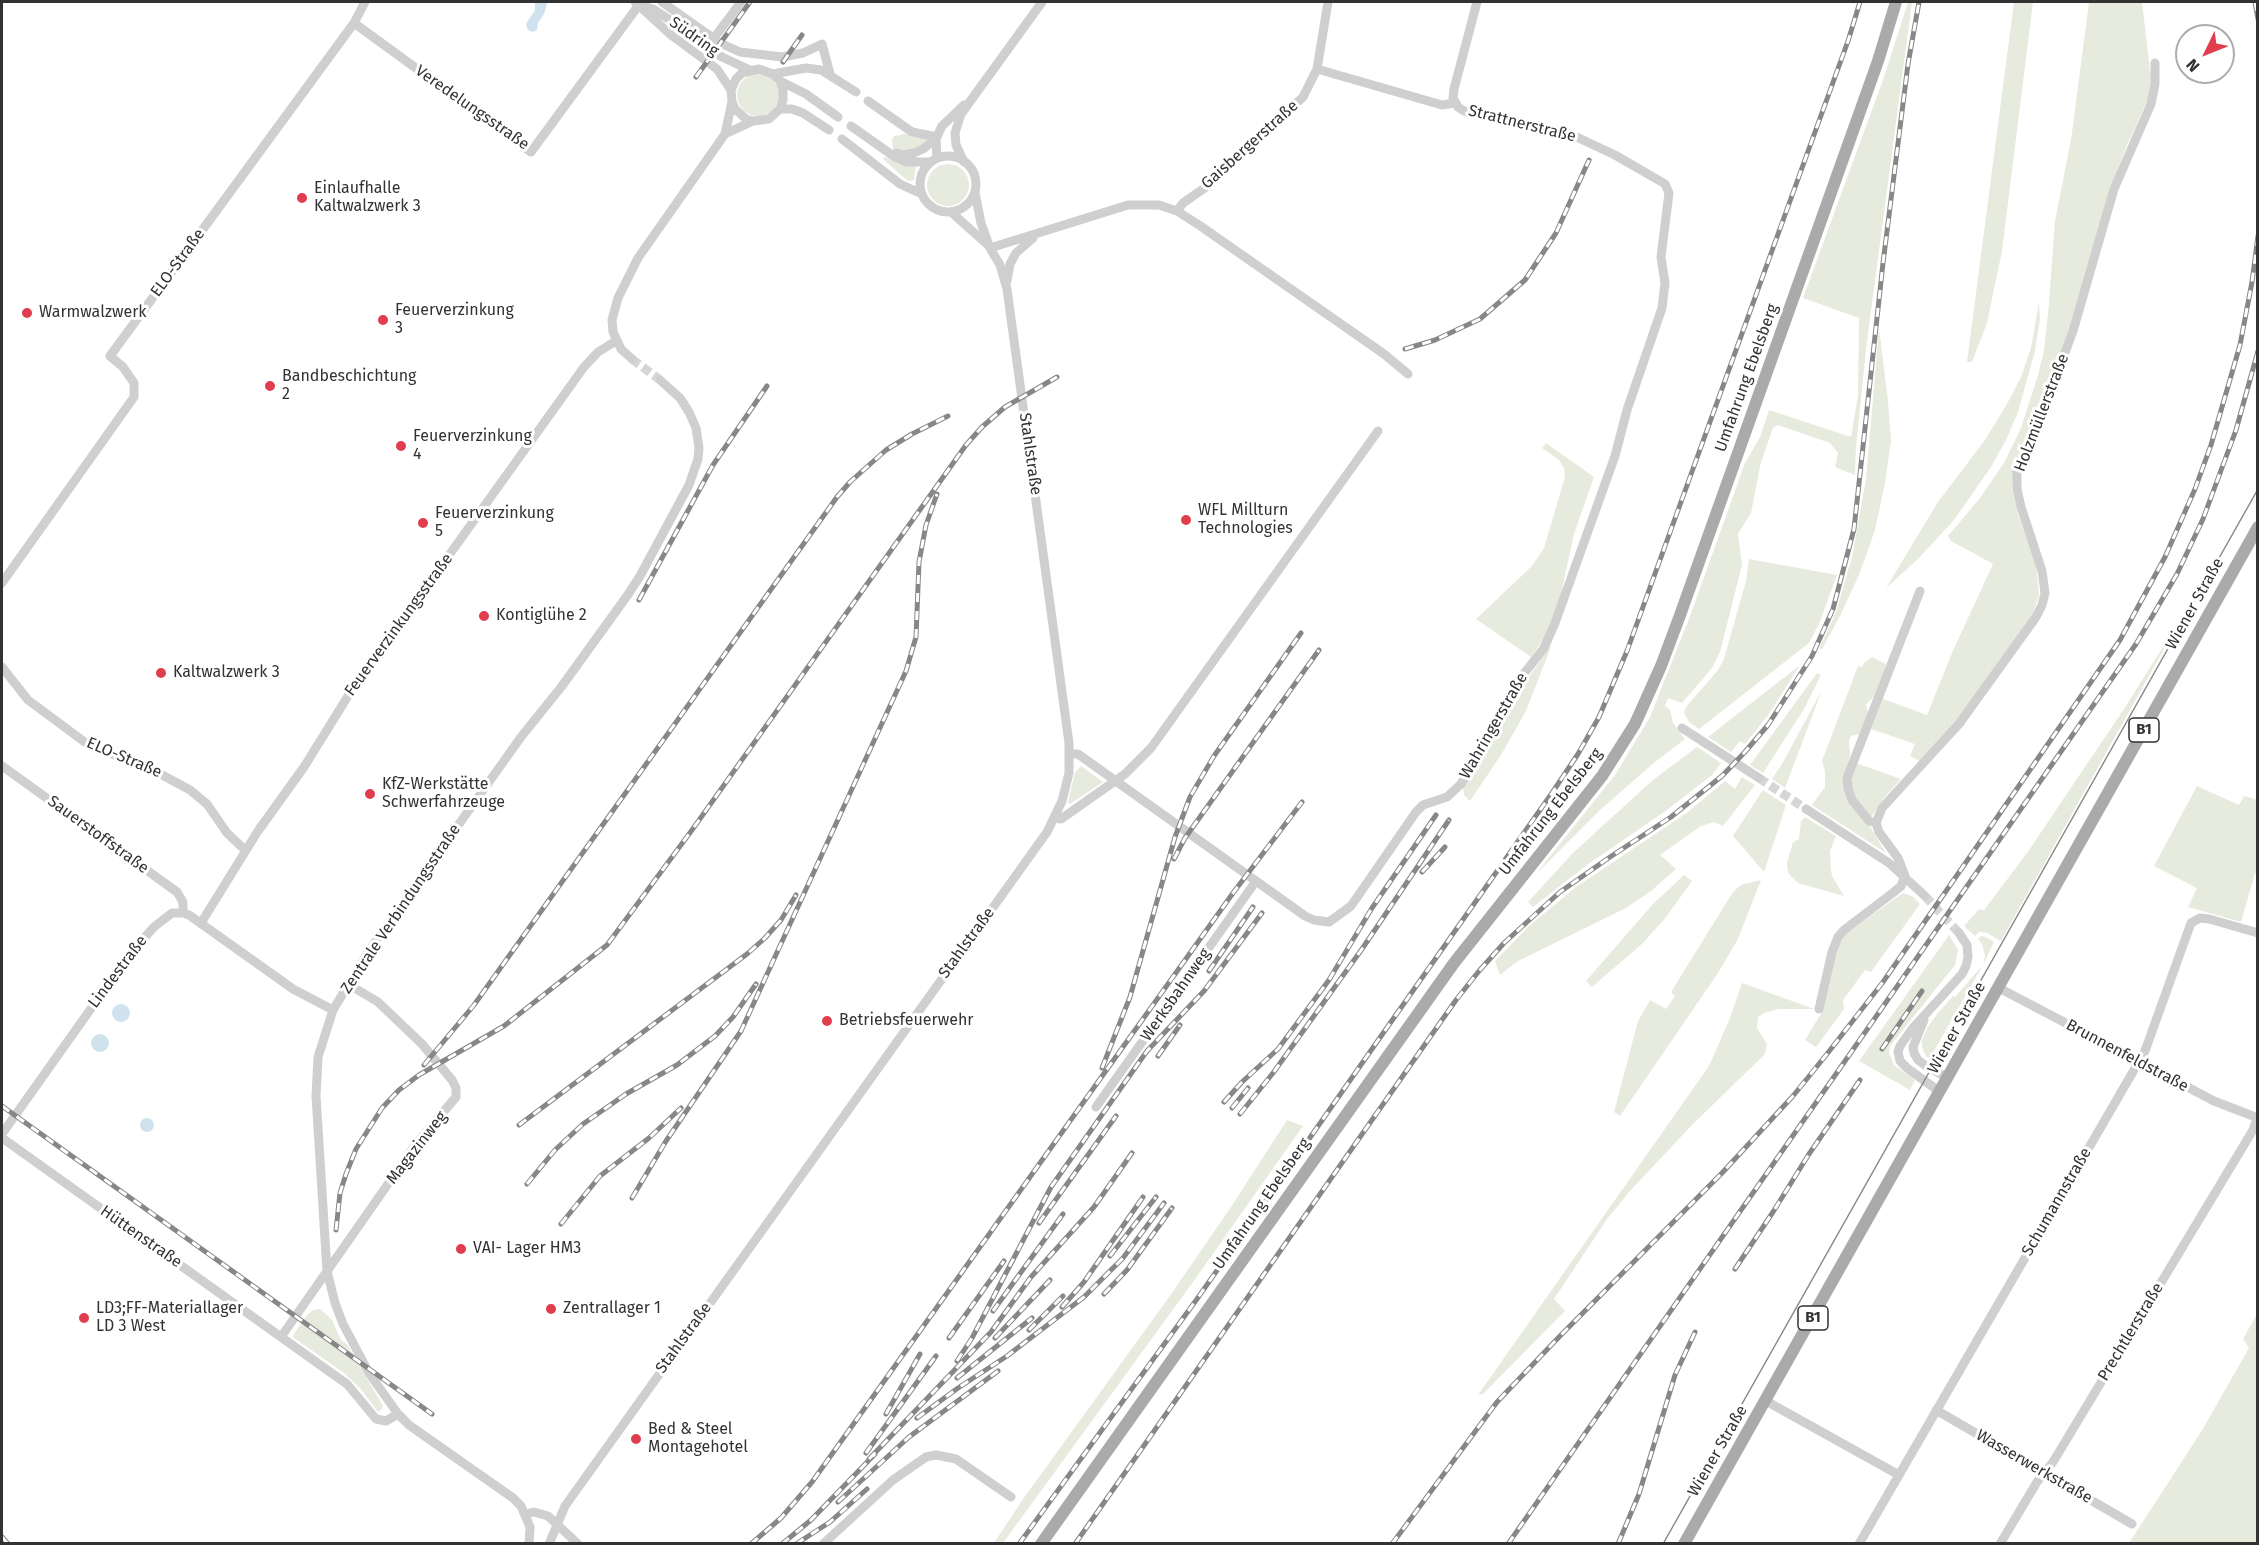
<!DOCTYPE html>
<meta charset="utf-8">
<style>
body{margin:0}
#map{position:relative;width:2259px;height:1545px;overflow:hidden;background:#fff;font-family:"Fira Sans",sans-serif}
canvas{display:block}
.frame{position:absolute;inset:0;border:3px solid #323232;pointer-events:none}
.north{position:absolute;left:2175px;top:24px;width:60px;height:60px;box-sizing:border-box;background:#fff;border:2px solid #adadad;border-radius:50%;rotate:227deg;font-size:16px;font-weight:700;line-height:24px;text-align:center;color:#323232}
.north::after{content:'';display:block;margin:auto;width:21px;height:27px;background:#e03d4f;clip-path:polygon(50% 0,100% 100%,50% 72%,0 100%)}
</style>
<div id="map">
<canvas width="2259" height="1545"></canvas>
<div class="frame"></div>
<div class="north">N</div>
</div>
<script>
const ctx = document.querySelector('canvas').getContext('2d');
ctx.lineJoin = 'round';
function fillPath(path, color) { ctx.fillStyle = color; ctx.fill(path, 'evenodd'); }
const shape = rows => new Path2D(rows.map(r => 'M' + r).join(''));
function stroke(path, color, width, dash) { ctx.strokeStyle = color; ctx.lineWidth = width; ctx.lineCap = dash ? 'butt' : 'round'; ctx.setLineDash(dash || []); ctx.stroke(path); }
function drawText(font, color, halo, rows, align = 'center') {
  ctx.font = font + ' "Fira Sans",sans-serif'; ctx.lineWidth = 6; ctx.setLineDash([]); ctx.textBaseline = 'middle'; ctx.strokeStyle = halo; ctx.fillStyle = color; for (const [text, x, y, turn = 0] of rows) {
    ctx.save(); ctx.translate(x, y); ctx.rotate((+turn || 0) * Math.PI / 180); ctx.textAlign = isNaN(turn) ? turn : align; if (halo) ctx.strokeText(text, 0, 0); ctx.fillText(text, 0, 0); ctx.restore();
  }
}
fillPath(shape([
 [1908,2,1912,2,1867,341,1856,447,1855,475,1835,467,1838,453,1830,443,1778,425,1773,428,1761,462,1751,513,1738,534,1742,565,1720,652,1712,668,1682,703,1668,698,1665,706,1670,710,1673,723,1685,739,1655,762,1599,811,1535,875,1615,775,1650,717,1689,619,1745,463,1760,437,1769,410,1851,437,1858,396,1859,318,1803,298,1884,77],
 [2014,2,2033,2,2002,251,1987,323,1972,362,1967,362],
 [2089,2,2142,2,2151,79,2148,99,2125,150,2111,187,2069,330,2048,387,2015,464,2012,489,2018,515,2036,563,2039,596,2032,615,1958,719,1921,762,1910,756,1915,744,1871,729,1883,699,1927,715,1952,653,1993,564,1951,541,1948,536,1980,498,2004,463,2021,428,2038,375,2044,350,2049,304,2055,221,2071,140],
 '737 95a21 21 0 1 1 42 0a21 21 0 1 1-42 0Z',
 [906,134,912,137,929,140,921,147,900,152,893,149,892,140,894,136],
 [885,157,899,163,916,166,914,180,909,181,903,177,883,159],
 '927 185a21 21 0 1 1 42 0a21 21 0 1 1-42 0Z',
 [2039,302,2040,319,2035,351,2018,412,2006,440,1991,467,1954,520,1918,559,1886,588,1938,502,1985,440,2007,404,2021,377,2031,348],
 [1879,328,1888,401,1891,441,1885,483,1875,530,1859,575,1840,616,1822,649,1819,649,1836,612,1852,557,1866,479],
 [1546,443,1594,477,1574,534,1560,598,1545,637,1531,657,1476,619,1532,566,1544,548,1565,477,1564,468,1559,460,1542,448],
 [1749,559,1837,575,1819,624,1809,643,1699,729,1689,722,1684,713,1686,707,1718,670,1724,659,1746,581],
 [2183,615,2001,941,1987,933,1979,932,1975,936,1964,926,1979,909,1984,910,2027,853,2124,709],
 [1552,644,1526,711,1501,755,1470,801,1464,795,1463,787,1508,707],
 [1872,657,1886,664,1883,677,1875,696,1866,704,1869,717,1860,734,1851,736,1849,741,1850,755,1843,782,1886,853,1812,805,1825,787,1825,771,1822,761,1858,666,1862,667,1865,662],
 [1800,665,1769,714,1745,744,1740,741,1731,752,1708,737],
 [1817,673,1821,675,1804,709,1763,773,1750,765],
 [1822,690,1785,788,1772,779,1782,764],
 [1697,747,1721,763,1712,775,1667,810,1587,865,1533,907,1528,902,1571,855,1610,819,1653,780],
 [1856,763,1901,779,1883,799,1871,817,1852,795,1851,775],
 [1081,766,1103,782,1070,804,1068,802,1075,772],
 [1742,777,1755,785,1723,826,1714,822,1701,826,1660,855,1676,869,1651,891,1626,908,1518,961,1500,975,1495,961,1529,926,1576,887,1688,812,1725,781,1735,789],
 [2197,786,2239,805,2244,796,2257,800,2257,873,2255,873,2241,922,2188,907,2197,888,2154,866],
 [1763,790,1786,805,1764,872,1733,836],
 [1805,817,1836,836,1830,851,1831,869,1832,876,1844,896,1798,883,1788,873,1787,863,1793,842,1799,839,1801,821],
 [1684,875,1692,881,1666,917,1643,943,1592,987,1586,981,1653,904],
 [1761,880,1738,939,1718,973,1620,1116,1614,1112,1638,1021,1650,1000,1666,1009,1675,996,1671,992,1733,892,1741,885],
 [1903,893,1912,896,1920,904,1871,972,1865,970,1843,1000,1844,1009,1816,1047,1805,1040,1822,1012,1836,950,1845,934],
 [1949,935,1958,950,1955,965,1890,1046,1889,1053,1894,1065,1915,1080,1910,1090,1859,1061],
 [1981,936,1986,937,1994,942,1983,965,1930,1058,1926,1057,1922,1047,1922,1040,1928,1027,1937,1014,1953,996,1955,997,1983,965,1985,956,1982,944,1978,939],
 [1742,983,1814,1009,1778,1009,1764,1013,1758,1017,1757,1028,1767,1044,1765,1054,1692,1125,1630,1191,1607,1219,1554,1299,1565,1311,1483,1394,1478,1395,1709,1066,1730,1018],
 [1287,1120,1303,1126,1193,1282,1003,1543,994,1543,1023,1499,1167,1300,1229,1210],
 [320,1309,332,1320,341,1340,347,1344,383,1406,381,1410,378,1412,360,1388,344,1373,294,1338,293,1335,307,1315,313,1310],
 [2257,1314,2257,1543,2129,1543,2201,1432,2249,1348,2243,1339]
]), '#e6ebde');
fillPath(shape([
 [535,2,546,2,547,4,544,14,538,23,537,30,533,32,528,30,526,24,535,10],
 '112 1013a9 9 0 1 1 18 0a9 9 0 1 1-18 0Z',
 '91 1043a9 9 0 1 1 18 0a9 9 0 1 1-18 0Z',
 '140 1125a7 7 0 1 1 14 0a7 7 0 1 1-14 0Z'
]), '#cfe2ed');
stroke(shape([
 [632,359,660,380],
 [1759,778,1806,809],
 [1925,896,1959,933]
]), '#d6d6d6', 9, [9, 4.5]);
stroke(shape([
 [635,2,671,35,717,69,731,90],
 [662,2,720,43,740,52,782,57,803,53,822,44,830,74],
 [640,5,653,9,667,18,722,57,750,70],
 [354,23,531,152,641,2],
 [709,42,714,38,741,2],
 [1317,69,1442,105,1454,103],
 [773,74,806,68,821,70,856,92],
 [780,81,806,94,838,117],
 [868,101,912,132,937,137],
 [780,109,792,109,803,113,829,130],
 [851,126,895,157,906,162,931,162],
 [725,134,753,121,769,119,780,109,783,100,783,90,780,81,773,74,759,69,742,73,736,79,731,90,732,102,735,109,746,119,753,121],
 [842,139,900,184,922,194],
 [896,153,904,155,914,153,923,149,936,139],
 '920 184a28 28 0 1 1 56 0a28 28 0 1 1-56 0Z',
 [937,158,936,139,942,126,964,105],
 [964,162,956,145,955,133,961,114,1042,2],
 [1177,211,1183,203,1206,187,1235,161,1303,97,1317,69,1328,2],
 [951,212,989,246],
 [990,248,1128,205,1159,205,1177,211,1199,225,1384,354,1408,374],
 [1007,281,1010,264,1016,253,1033,238],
 [632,359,621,349,613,332,612,320,618,298,638,258,725,134,732,102],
 [2,583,134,397,134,383,123,367,110,356,354,23,365,2],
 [2,667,28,700,86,743,99,750,140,763,190,790,207,804,227,833,245,850],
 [1682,728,1759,778],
 [1069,754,1078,754,1305,916,1314,920,1329,922,1351,906,1416,812,1423,805,1447,797,1461,784,1519,680,1544,648,1555,623,1615,456,1627,410,1662,308,1665,283,1661,257,1669,193,1665,184,1660,181,1615,155,1568,133,1464,111,1458,107,1453,98,1454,89,1477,2],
 [2,766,177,892,183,902,183,913],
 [1806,809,1889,863,1925,896],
 [1055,818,1061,819,1125,774,1151,748,1378,431],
 [1876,823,1869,821,1852,800,1848,788,1847,778,1920,591],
 [201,923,258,831,304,767,348,696,584,367,598,352,616,341],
 [1999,988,2214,1101,2258,1118],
 [1819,1009,1832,952,1838,937,1844,930,1894,892,1901,886,1905,876,1898,858,1879,832,1876,823,1882,808,1959,724,2036,617,2042,605,2045,593,2042,571,2021,507,2017,489,2017,472,2052,388,2073,331,2114,189,2151,104,2155,84,2155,63],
 [1924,1020,1913,1047,1914,1053,1918,1060,1926,1066,1948,1078],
 [1940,1092,1907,1068,1900,1061,1898,1052,1900,1046,1912,1029,1962,974,1966,966,1968,957,1967,945,1959,933],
 [1096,1107,1256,881],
 [2,1134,129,955,154,927,172,913,183,913,189,915,293,989,333,1010],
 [2,1138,337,1377,347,1384,376,1419,386,1421,398,1414],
 [281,1337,416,1144,456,1097,456,1088,452,1080,422,1044,378,1002,348,984],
 [1766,1401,1899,1475],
 [1936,1410,2132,1524],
 [526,1514,534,1512,548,1516,578,1544],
 [529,1544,530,1527,521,1506,513,1498,409,1425,398,1414,369,1373,343,1324,335,1303,327,1271,316,1096,318,1057,333,1010,368,952,521,737,562,686,627,596,640,576,689,485,698,459,699,448,696,428,689,412,680,398,660,380],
 [549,1544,565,1506,1047,832,1062,801,1069,773,1069,743,1007,289,1000,265,990,248,981,223,975,193],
 [823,1544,893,1480,926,1457,936,1455,956,1459,1011,1497],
 [1859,1544,2145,1051,2191,923,2200,918,2209,919,2258,933],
 [2000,1544,2037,1482,2053,1462,2253,1130,2257,1118]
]), '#cfcfcf', 9);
stroke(shape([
 [1041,1544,1454,963,1602,776,1635,724,1661,666,1679,618,1878,61,1896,2],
 [1684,1544,2258,527]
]), '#aaa', 12);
stroke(shape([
 [1663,1544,2258,489]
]), '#878787', 1.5);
const rail = shape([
 [2255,2,2258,19],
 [783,62,802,35],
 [696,77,750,2],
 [1405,349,1435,340,1480,319,1525,280,1556,233,1589,160],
 [639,600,713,465,767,386],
 [1174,859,1185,838,1319,650],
 [1422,872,1445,847],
 [1209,971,1253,907],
 [1882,1049,1922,991],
 [1158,1056,1180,1025],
 [424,1065,474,1005,837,497,850,482,886,450,912,434,948,416],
 [1102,1068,1130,997,1175,837,1190,797,1214,756,1301,633],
 [1224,1102,1242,1082,1278,1049,1329,980,1372,908,1436,815],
 [2,1106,432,1414],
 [1232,1108,1248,1088],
 [1240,1114,1273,1073,1362,949,1449,820],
 [519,1125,747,954,765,938,781,920,796,895],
 [527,1184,555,1150,583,1124,626,1094,677,1065,715,1036,733,1017,756,984],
 [632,1198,666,1141,741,1031,906,671,916,637,919,562,926,525,937,494],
 [1039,1223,1116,1116],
 [561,1224,600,1176,649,1138,681,1108],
 [336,1230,340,1193,346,1174,356,1149,382,1108,399,1090,419,1075,504,1026,607,945,692,830,966,445,982,427,1005,407,1057,377],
 [1110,1256,1156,1197],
 [1735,1269,1773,1212,1809,1154,1860,1080],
 [1104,1294,1127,1270,1172,1208],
 [1062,1307,1084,1282,1143,1197],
 [993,1311,1063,1214],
 [1029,1330,1063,1296],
 [949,1338,1004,1261],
 [995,1338,1050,1280],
 [957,1361,972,1338,1051,1187,1147,1051,1204,991,1262,913],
 [957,1378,1032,1318],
 [886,1414,920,1354],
 [917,1418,958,1388,1007,1356,1084,1297,1123,1258,1164,1203],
 [866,1453,936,1356],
 [869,1459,991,1332,1031,1277,1094,1207,1132,1153],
 [838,1502,909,1437,998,1371],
 [2,1537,8,1544],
 [751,1544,781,1518,812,1482,1233,893,1302,802],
 [782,1544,811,1520,875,1454],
 [796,1544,830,1522,867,1489],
 [1019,1544,1197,1299,1379,1039,1552,793,1578,754,1599,717,1627,651,1848,41,1860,2],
 [1075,1544,1456,1000,1479,971,1504,943,1560,892,1610,857,1671,817,1722,776,1744,753,1768,725,1812,656,1833,609,1854,529,1883,263,1908,64,1919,2],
 [1392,1544,1497,1402,1559,1337,1722,1173,1793,1096,1827,1054,1883,982,2120,640,2165,557,2195,489,2211,445,2240,345,2252,282,2258,236],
 [1508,1544,2136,644,2177,574,2203,519,2236,430,2258,351],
 [1618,1544,1639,1494,1675,1375,1695,1332]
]);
stroke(rail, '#878787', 5);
stroke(rail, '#fff', 3, [9]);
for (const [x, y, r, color] of [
 [302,198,6,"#e03d4f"],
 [27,313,6,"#e03d4f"],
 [383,320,6,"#e03d4f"],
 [270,386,6,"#e03d4f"],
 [401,446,6,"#e03d4f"],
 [1186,520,6,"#e03d4f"],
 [423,523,6,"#e03d4f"],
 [484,616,6,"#e03d4f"],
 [161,673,6,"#e03d4f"],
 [370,794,6,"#e03d4f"],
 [827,1021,6,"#e03d4f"],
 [461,1249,6,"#e03d4f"],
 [551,1309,6,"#e03d4f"],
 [84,1318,6,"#e03d4f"],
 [636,1439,6,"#e03d4f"]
]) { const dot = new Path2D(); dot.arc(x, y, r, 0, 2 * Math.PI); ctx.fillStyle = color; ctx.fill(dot); stroke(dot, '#fff', 2); }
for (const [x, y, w] of [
 [2144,730,30],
 [1813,1318,30]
]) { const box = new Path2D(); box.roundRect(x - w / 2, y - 12, w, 24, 4.5); ctx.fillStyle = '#fff'; ctx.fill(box); stroke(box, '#323232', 1.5); }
drawText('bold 15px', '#323232', null, [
 ["B1",2144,730],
 ["B1",1813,1318]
]);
drawText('16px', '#323232', '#fff', [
 ["Südring",694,37,35],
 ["Veredelungsstraße",472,108,35],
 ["Strattnerstraße",1522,124,14],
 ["Gaisbergerstraße",1250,145,-42],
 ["ELO-Straße",178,263,-54],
 ["Umfahrung Ebelsberg",1747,378,-70],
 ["Holzmüllerstraße",2042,413,-69],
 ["Stahlstraße",1030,454,82],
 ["Wiener Straße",2195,604,-61],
 ["Feuerverzinkungsstraße",399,625,-54],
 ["Wahringerstraße",1494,726,-60],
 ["ELO-Straße",124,758,23],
 ["Umfahrung Ebelsberg",1551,812,-52],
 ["Sauerstoffstraße",98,835,36],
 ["Zentrale Verbindungsstraße",401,909,-56],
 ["Stahlstraße",967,943,-54],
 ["Lindestraße",118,972,-53],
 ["Werksbahnweg",1176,995,-55],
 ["Wiener Straße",1957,1028,-61],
 ["Brunnenfeldstraße",2127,1056,28],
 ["Magazinweg",417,1148,-52],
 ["Schumannstraße",2057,1202,-60],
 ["Umfahrung Ebelsberg",1262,1204,-55],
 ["Hüttenstraße",141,1237,35],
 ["Prechtlerstraße",2131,1332,-59],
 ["Stahlstraße",684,1338,-54],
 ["Wiener Straße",1718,1451,-60],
 ["Wasserwerkstraße",2034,1467,30]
]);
drawText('16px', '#323232', '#fff', [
 ["Einlaufhalle",314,189],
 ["Kaltwalzwerk 3",314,207],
 ["Feuerverzinkung",395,311],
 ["3",395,329],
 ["Warmwalzwerk",39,313],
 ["Bandbeschichtung",282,377],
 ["2",282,395],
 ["Feuerverzinkung",413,437],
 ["4",413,455],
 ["WFL Millturn",1198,511],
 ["Technologies",1198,529],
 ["Feuerverzinkung",435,514],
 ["5",435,532],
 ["Kontiglühe 2",496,616],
 ["Kaltwalzwerk 3",173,673],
 ["KfZ-Werkstätte",382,785],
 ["Schwerfahrzeuge",382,803],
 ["Betriebsfeuerwehr",839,1021],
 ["VAI- Lager HM3",473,1249],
 ["LD3;FF-Materiallager",96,1309],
 ["LD 3 West",96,1327],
 ["Zentrallager 1",563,1309],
 ["Bed & Steel",648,1430],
 ["Montagehotel",648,1448]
], 'left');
</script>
